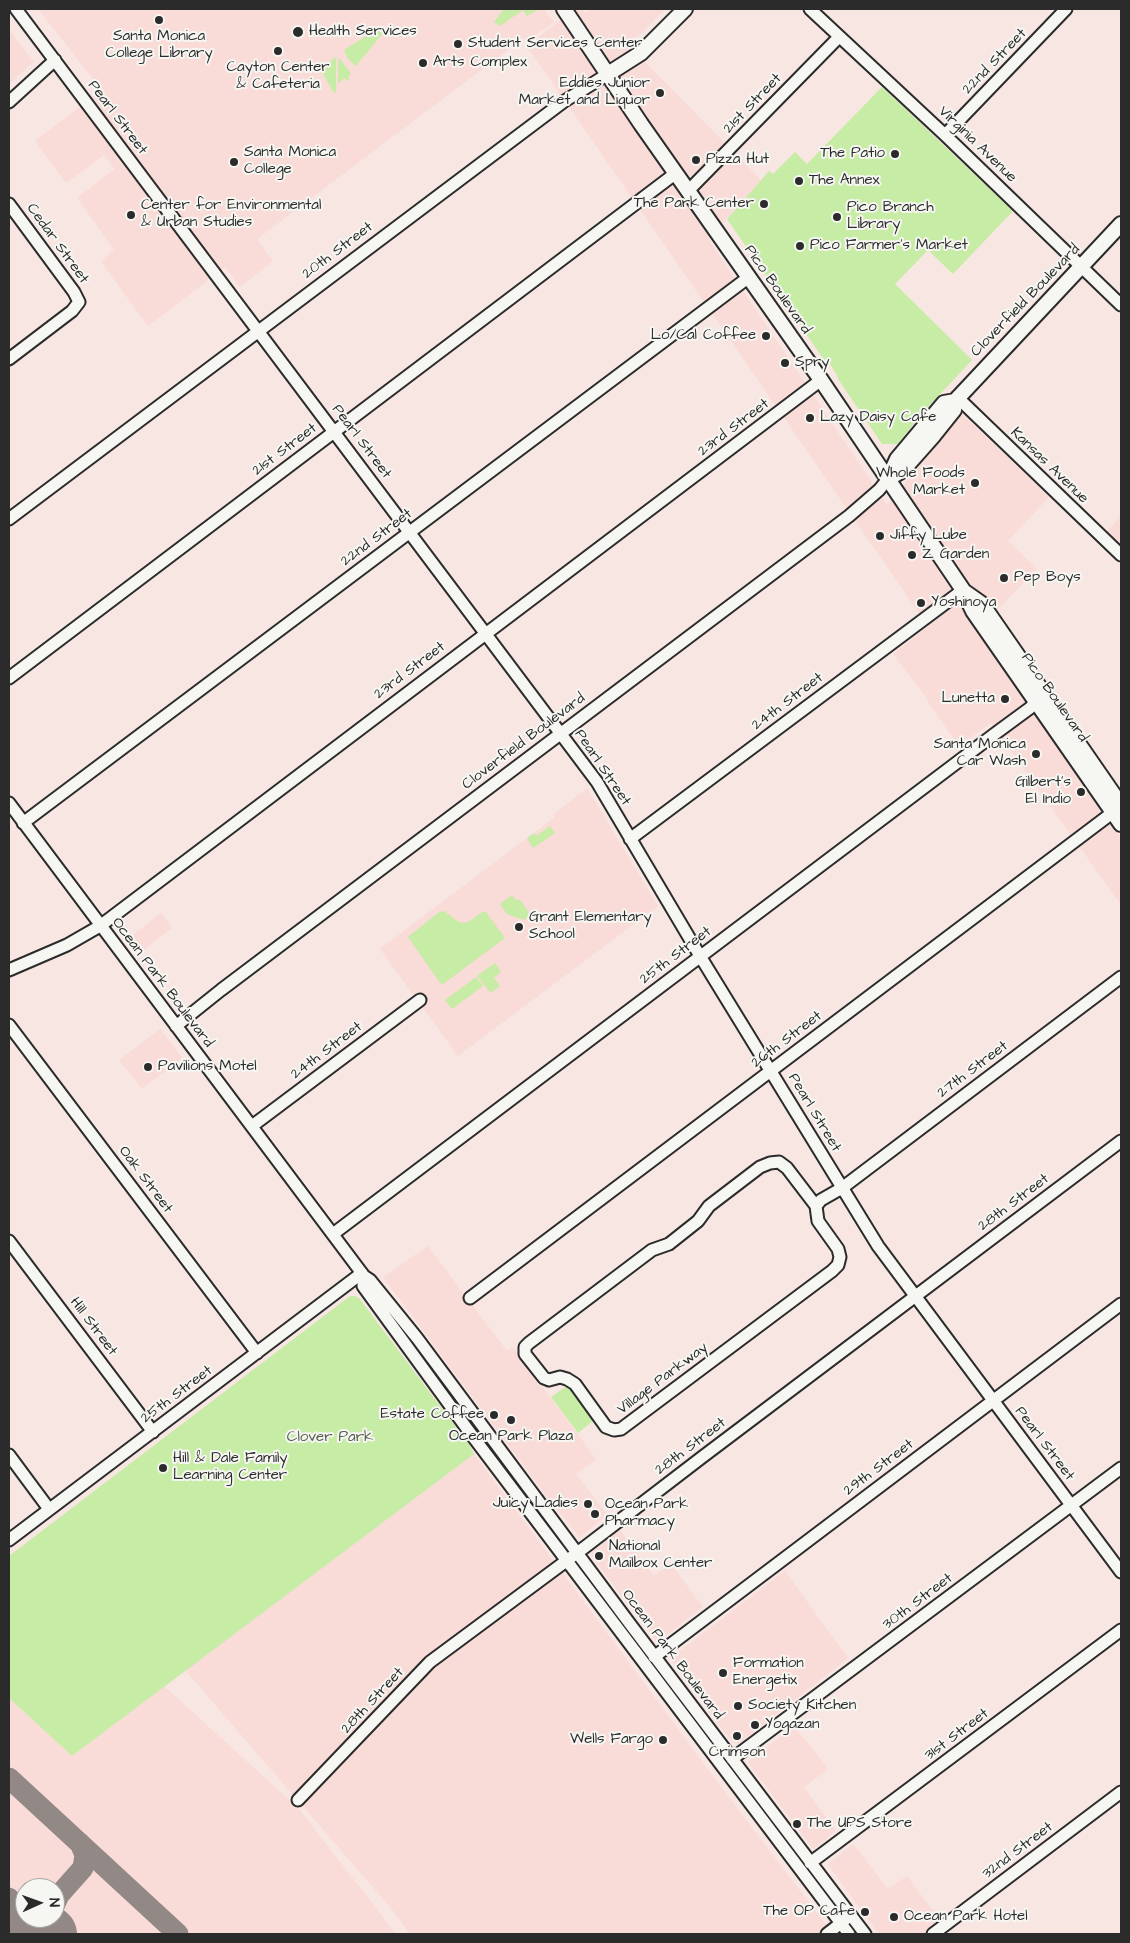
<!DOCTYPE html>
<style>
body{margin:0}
#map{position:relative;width:1130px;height:1943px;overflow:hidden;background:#f8e6e2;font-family:"Architects Daughter",sans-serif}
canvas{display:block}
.frame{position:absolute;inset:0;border:10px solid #2b2b2b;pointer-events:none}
.north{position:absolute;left:15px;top:1878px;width:50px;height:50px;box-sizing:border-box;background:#f6f6f2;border:1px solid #a5a5a2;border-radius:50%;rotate:88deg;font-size:14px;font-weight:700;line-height:20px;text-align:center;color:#2b2b2b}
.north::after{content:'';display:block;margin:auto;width:18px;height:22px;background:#2b2b2b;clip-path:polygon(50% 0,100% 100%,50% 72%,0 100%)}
</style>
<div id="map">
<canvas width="1130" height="1943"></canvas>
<div class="frame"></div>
<div class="north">N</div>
</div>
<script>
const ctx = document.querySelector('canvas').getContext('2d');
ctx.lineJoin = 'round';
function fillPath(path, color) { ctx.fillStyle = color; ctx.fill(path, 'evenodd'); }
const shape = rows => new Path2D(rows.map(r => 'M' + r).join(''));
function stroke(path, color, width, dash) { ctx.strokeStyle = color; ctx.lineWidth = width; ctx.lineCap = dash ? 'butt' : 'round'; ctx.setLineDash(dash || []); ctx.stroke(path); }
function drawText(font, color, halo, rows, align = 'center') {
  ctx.font = font + ' "Architects Daughter",sans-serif'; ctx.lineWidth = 4; ctx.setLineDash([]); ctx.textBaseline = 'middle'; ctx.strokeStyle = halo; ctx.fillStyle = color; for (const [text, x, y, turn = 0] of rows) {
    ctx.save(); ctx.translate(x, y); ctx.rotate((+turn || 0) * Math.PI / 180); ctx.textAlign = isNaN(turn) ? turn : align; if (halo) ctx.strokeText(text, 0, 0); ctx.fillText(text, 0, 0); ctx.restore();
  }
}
fillPath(shape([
 [38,9,544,9,554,22,527,41,524,38,257,239,273,261,240,287,225,267,148,326,101,262,114,249,77,198,115,169,104,155,66,183,35,141,102,90],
 [575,9,581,9,586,13,590,9,665,9,643,32,628,42,649,66,761,180,708,239,887,505,962,414,1049,497,1008,541,1037,569,977,631,1121,838,1121,905,991,723,959,746,929,704,926,697,893,654,928,626,527,46],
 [9,29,33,62,9,84],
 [1121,516,1121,545,1107,531],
 [587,788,658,906,458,1056,380,949,555,817,554,814],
 [161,913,172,928,140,953,129,938],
 [160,1029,182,1058,142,1089,119,1060],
 [428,1246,507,1351,513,1347,596,1459,576,1474,607,1515,580,1537,546,1496,383,1277],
 [474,1454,710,1772,833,1934,410,1934,391,1908,185,1670],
 [620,1530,654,1576,671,1564,703,1607,657,1642,590,1554],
 [785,1571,848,1658,739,1744,732,1742,672,1662,672,1657],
 [164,1686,299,1809,396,1934,9,1934,9,1698,72,1756],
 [25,1888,55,1888,55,1918,25,1918],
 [794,1726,828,1769,804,1787,836,1831,813,1849,749,1764,749,1761],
 [853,1844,888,1889,907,1876,950,1934,879,1934,828,1864]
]), '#f9dbd7');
fillPath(shape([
 [504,9,539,9,527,16,523,10,500,26,494,22],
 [379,28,383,33,356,66,348,59,344,50],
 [336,57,336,92,334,93,320,69],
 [340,59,351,73,348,77,350,80,349,81,344,78,338,84,338,60],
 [882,87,1013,211,953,274,928,250,895,284,972,360,930,405,897,444,882,444,838,379,837,375,828,361,824,360,727,219,769,171,773,174,795,152,807,164],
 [550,826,555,833,533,848,527,838,534,833,536,836],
 [512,895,516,900,520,900,531,915,524,920,507,914,500,904],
 [444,911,459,922,464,923,470,921,482,912,486,912,505,938,443,984,440,983,408,937,439,912],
 [495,963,501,972,494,978,500,986,491,993,477,976],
 [476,977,483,986,452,1009,445,1000],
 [350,1296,355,1296,359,1298,470,1446,474,1454,72,1756,9,1698,9,1556],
 [568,1385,594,1420,578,1433,551,1397]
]), '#c7eca5');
stroke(shape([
 [9,1778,178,1934],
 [9,1898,14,1905,19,1918,17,1934],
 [55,1904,59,1895,83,1868,85,1855,80,1843],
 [53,1918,57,1934]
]), '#928886', 21);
stroke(shape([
 [32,1918,50,1934]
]), '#928886', 54);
const minor = shape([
 [16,9,597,782,700,956,878,1246,1121,1572],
 [810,9,945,135,1121,305],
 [9,102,55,60],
 [945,135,1066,9],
 [688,191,839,37],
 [9,204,74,292,79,302,72,311,9,359],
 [957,397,1121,555],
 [9,519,563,102,608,74],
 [9,678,676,173],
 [9,803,364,1276,370,1280,417,1338,630,1624,865,1934],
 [23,823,749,277],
 [630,839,963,590],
 [9,970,67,945,100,926,821,380],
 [9,1025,257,1353],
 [176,1026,221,990,849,516,879,490,888,479],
 [252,1126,420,1000],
 [779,1162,787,1168,816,1206,818,1221,838,1249,840,1257,838,1265,832,1271,621,1429,614,1430,606,1427,575,1384,567,1379,560,1377,549,1380,544,1378,525,1354,525,1347,529,1343,652,1250,669,1244,698,1221,709,1206,760,1167,770,1163,779,1162],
 [816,1206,821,1200,842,1188,1121,977],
 [333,1234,996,733,1030,708,1036,701],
 [9,1241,153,1432],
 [364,1276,363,1286,468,1430,849,1934],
 [470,1298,1120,807],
 [9,1455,49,1509],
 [9,1540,362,1273],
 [654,1657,1121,1304],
 [732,1759,1121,1468],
 [298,1800,430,1662,585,1547,701,1458,1121,1141],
 [810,1863,1121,1630],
 [827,1934,845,1920],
 [933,1934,1121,1792]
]);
const major = shape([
 [564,9,641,124,821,380,963,590,973,611,1121,824],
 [608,74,641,53,685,9],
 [888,479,897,459,944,403,955,401,1121,224],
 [888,479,903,470,934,435,954,410,955,401],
 [965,592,982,604,1121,805]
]);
stroke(minor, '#2b2b2b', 15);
stroke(major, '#2b2b2b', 18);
stroke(minor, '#f6f6f2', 11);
stroke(major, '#f6f6f2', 14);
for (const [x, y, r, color] of [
 [159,20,5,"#2b2b2b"],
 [298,32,6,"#2b2b2b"],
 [458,44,5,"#2b2b2b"],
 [278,51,5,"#2b2b2b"],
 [423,63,5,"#2b2b2b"],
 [660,93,5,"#2b2b2b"],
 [895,154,5,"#2b2b2b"],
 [696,160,5,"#2b2b2b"],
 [234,162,5,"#2b2b2b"],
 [799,181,5,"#2b2b2b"],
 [764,204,5,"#2b2b2b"],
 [131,215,5,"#2b2b2b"],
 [837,217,5,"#2b2b2b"],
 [800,246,5,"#2b2b2b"],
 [766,336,5,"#2b2b2b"],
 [785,363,5,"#2b2b2b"],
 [810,418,5,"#2b2b2b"],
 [975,483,5,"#2b2b2b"],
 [880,536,5,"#2b2b2b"],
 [912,555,5,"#2b2b2b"],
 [1004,578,5,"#2b2b2b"],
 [921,603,5,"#2b2b2b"],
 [1005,699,5,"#2b2b2b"],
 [1036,754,5,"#2b2b2b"],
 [1081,792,5,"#2b2b2b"],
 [519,927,5,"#2b2b2b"],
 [148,1067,5,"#2b2b2b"],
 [494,1415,5,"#2b2b2b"],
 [511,1420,5,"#2b2b2b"],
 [163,1468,5,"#2b2b2b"],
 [588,1504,5,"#2b2b2b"],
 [595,1514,5,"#2b2b2b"],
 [599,1556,5,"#2b2b2b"],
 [723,1673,5,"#2b2b2b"],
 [738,1706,5,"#2b2b2b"],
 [755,1725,5,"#2b2b2b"],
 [737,1736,5,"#2b2b2b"],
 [663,1740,5,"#2b2b2b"],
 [797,1824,5,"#2b2b2b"],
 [865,1912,5,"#2b2b2b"],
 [894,1917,5,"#2b2b2b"]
]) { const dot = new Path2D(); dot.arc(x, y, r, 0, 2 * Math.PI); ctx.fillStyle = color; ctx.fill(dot); stroke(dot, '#f6f6f2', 2); }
drawText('15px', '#2b2b2b', '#f6f6f2', [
 ["Health Services",309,32],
 ["Santa Monica",159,37,"center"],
 ["College Library",159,54,"center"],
 ["Student Services Center",468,44],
 ["Arts Complex",433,63],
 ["Cayton Center",278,68,"center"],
 ["& Cafeteria",278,85,"center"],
 ["Eddies Junior",650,84,"right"],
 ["Market and Liquor",650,101,"right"],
 ["Santa Monica",244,153],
 ["College",244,170],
 ["The Patio",885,154,"right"],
 ["Pizza Hut",706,160],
 ["The Annex",809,181],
 ["The Park Center",754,204,"right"],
 ["Center for Environmental",141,206],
 ["& Urban Studies",141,223],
 ["Pico Branch",847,208],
 ["Library",847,225],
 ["Pico Farmer's Market",810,246],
 ["Lo/Cal Coffee",756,336,"right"],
 ["Spry",795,363],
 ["Lazy Daisy Cafe",820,418],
 ["Whole Foods",965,474,"right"],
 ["Market",965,491,"right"],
 ["Jiffy Lube",890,536],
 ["Z Garden",922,555],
 ["Pep Boys",1014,578],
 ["Yoshinoya",931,603],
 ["Lunetta",995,699,"right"],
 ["Santa Monica",1026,745,"right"],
 ["Car Wash",1026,762,"right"],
 ["Gilbert's",1071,783,"right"],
 ["El Indio",1071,800,"right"],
 ["Grant Elementary",529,918],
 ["School",529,935],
 ["Pavilions Motel",158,1067],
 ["Estate Coffee",484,1415,"right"],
 ["Ocean Park Plaza",511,1437,"center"],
 ["Hill & Dale Family",173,1459],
 ["Learning Center",173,1476],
 ["Juicy Ladies",578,1504,"right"],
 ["Ocean Park",605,1505],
 ["Pharmacy",605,1522],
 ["National",609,1547],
 ["Mailbox Center",609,1564],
 ["Formation",733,1664],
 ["Energetix",733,1681],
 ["Society Kitchen",748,1706],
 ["Yogazan",765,1725],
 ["Wells Fargo",653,1740,"right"],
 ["Crimson",737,1753,"center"],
 ["The UPS Store",807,1824],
 ["The OP Cafe",855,1912,"right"],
 ["Ocean Park Hotel",904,1917]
], 'left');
drawText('15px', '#2b2b2b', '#f6f6f2', [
 ["22nd Street",995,62,-46],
 ["21st Street",753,104,-46],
 ["Pearl Street",117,118,53],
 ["Virginia Avenue",977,145,44],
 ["Cedar Street",57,244,54],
 ["20th Street",338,251,-37],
 ["Pico Boulevard",777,290,55],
 ["Cloverfield Boulevard",1026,301,-46],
 ["23rd Street",734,428,-37],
 ["Pearl Street",361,442,53],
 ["21st Street",285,450,-37],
 ["Kansas Avenue",1049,466,44],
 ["22nd Street",377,538,-37],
 ["23rd Street",410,671,-37],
 ["Pico Boulevard",1054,698,55],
 ["24th Street",788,702,-37],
 ["Cloverfield Boulevard",524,742,-37],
 ["Pearl Street",602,768,56],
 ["25th Street",676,956,-37],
 ["Ocean Park Boulevard",162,983,53],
 ["26th Street",787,1040,-37],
 ["24th Street",327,1051,-37],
 ["27th Street",973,1070,-37],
 ["Pearl Street",814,1113,59],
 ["Oak Street",145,1180,53],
 ["28th Street",1014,1203,-37],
 ["Hill Street",93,1327,53],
 ["Village Parkway",663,1379,-37],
 ["25th Street",177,1395,-37],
 ["Pearl Street",1044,1444,53],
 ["28th Street",691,1447,-37],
 ["29th Street",879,1468,-37],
 ["30th Street",918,1602,-37],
 ["Ocean Park Boulevard",672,1655,53],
 ["28th Street",373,1701,-47],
 ["31st Street",957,1735,-37],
 ["32nd Street",1018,1851,-37]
]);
drawText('15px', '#525b4a', '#f6f6f2', [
 ["Clover Park",330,1438]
]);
</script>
